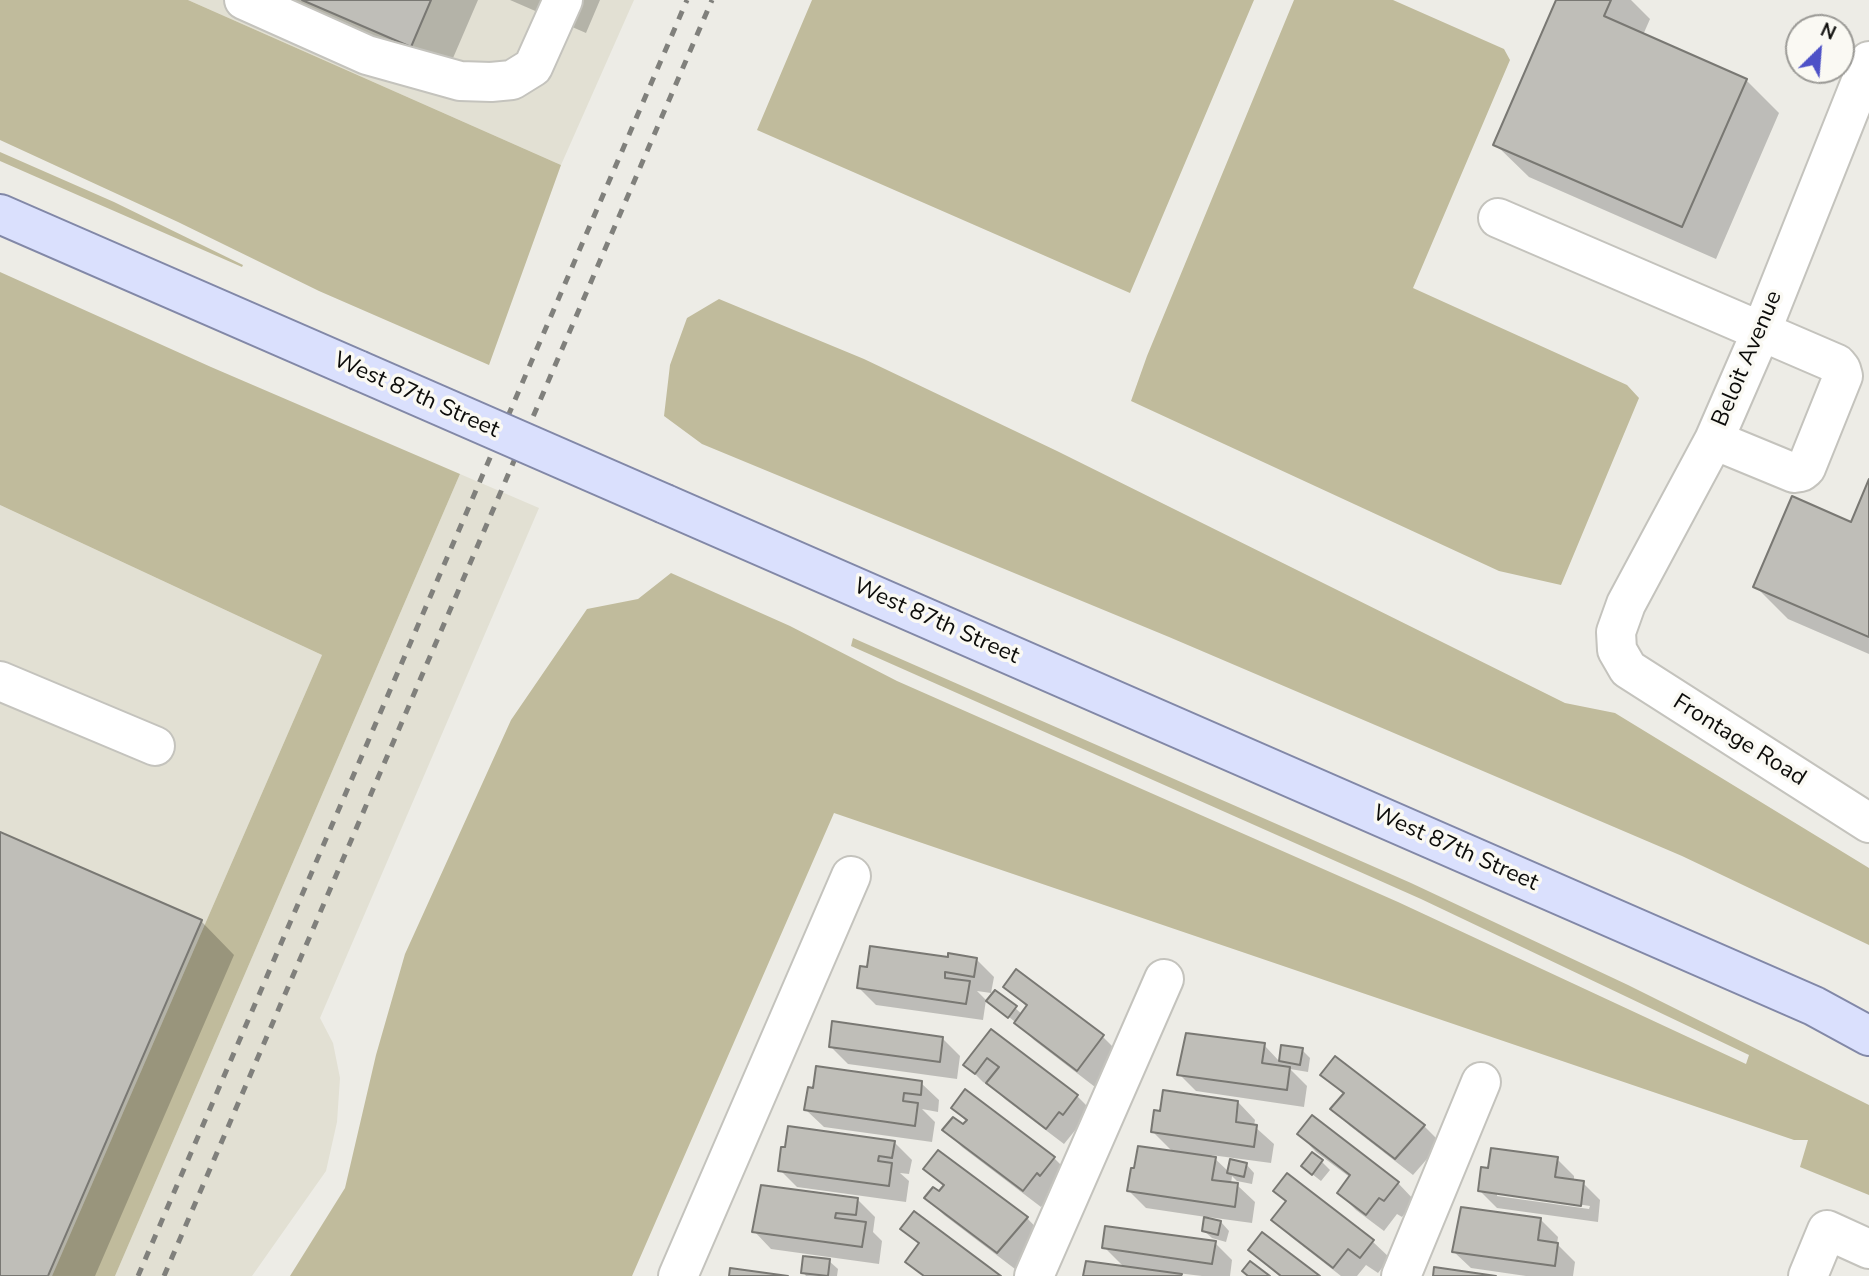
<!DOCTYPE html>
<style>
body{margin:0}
#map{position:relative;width:1869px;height:1276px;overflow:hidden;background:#edece6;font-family:"Nunito Sans",sans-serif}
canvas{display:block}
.north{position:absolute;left:1785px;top:14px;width:70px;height:70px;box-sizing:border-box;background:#faf9f3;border:2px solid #9b9a96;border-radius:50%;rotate:25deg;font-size:19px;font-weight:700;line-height:28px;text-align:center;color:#0c0c0a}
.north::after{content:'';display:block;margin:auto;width:24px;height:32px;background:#4d51c7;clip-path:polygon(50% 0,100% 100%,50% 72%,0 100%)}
</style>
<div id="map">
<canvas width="1869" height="1276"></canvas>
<div class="north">N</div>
</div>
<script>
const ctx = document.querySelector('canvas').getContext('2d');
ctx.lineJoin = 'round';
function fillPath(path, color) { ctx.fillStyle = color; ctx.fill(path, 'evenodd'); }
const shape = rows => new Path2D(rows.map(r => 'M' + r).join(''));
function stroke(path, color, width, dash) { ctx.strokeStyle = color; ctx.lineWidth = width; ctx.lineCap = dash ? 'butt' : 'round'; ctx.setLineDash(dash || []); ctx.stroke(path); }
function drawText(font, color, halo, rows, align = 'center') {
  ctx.font = font + ' "Nunito Sans",sans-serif'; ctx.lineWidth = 7; ctx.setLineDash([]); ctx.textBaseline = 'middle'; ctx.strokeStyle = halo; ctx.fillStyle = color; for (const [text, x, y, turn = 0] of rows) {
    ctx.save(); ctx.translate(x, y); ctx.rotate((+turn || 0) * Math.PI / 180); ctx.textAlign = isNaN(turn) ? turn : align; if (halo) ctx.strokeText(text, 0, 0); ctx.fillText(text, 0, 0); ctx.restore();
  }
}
fillPath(shape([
 [188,0,634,0,561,165],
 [460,474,539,508,320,1018,333,1043,340,1078,337,1122,326,1171,252,1276,115,1276],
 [0,505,322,655,52,1276,0,1276]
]), '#e2e0d3');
fillPath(shape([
 [0,0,188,0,561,165,489,365,319,291,178,222,0,140],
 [812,0,1254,0,1130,293,757,130],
 [1294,0,1393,0,1504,49,1510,60,1413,288,1627,385,1639,398,1561,585,1499,571,1131,401,1147,356],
 [0,152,114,202,243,265,242,267,0,161],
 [0,272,211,367,460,474,115,1276,52,1276,322,655,0,505],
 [719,299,864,359,1057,451,1565,703,1615,713,1869,868,1869,945,1682,856,1169,637,702,444,664,416,670,365,687,318],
 [671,573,790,626,897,681,1398,902,1746,1064,1749,1055,1421,899,851,646,853,638,1411,883,1628,985,1869,1105,1869,1195,1800,1167,1808,1140,1794,1140,834,813,632,1276,290,1276,345,1188,376,1055,405,954,511,720,587,609,638,599]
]), '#c0bb9c');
fillPath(shape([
 [262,0,478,0,444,79],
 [510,0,600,0,586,33],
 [1558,0,1631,0,1650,19,1643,35,1746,80,1779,113,1716,259,1529,177,1495,144],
 [1869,484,1869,654,1788,619,1755,586,1852,524],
 [0,834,201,921,234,955,95,1276,0,1276],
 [949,959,976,959,994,977,991,993,977,991,986,1000,983,1020,876,1005,859,988],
 [1017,971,1103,1037,1120,1054,1095,1087,1034,1040,1018,1024,988,1001,1015,1008,1023,1015,1028,1008,1005,986],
 [991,1031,1077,1096,1094,1113,1081,1131,1077,1128,1064,1144,1006,1100,994,1089,983,1082,966,1065],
 [942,1038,960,1056,957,1079,848,1064,830,1046],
 [1264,1045,1280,1062,1282,1047,1302,1050,1310,1058,1308,1072,1290,1069,1307,1086,1304,1107,1196,1091,1179,1074],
 [1336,1058,1424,1126,1441,1143,1413,1175,1350,1126,1333,1109,1344,1095,1323,1075],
 [921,1083,939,1100,938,1112,922,1109,935,1122,932,1142,824,1127,806,1110],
 [1238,1102,1255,1120,1254,1126,1274,1144,1271,1163,1211,1155,1229,1172,1246,1164,1254,1173,1252,1184,1237,1181,1232,1176,1231,1184,1237,1185,1255,1202,1252,1223,1208,1217,1207,1220,1221,1222,1229,1231,1226,1242,1212,1238,1203,1230,1206,1217,1146,1208,1129,1191,1174,1153,1153,1132],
 [953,1108,1054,1158,1071,1175,1055,1189,1041,1207,962,1147,945,1130,963,1127,967,1122],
 [1299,1134,1398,1183,1415,1201,1402,1217,1397,1214,1384,1231,1356,1210,1339,1193,1351,1178,1316,1152],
 [894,1142,912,1160,909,1174,900,1173,909,1181,906,1202,797,1187,780,1170],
 [1557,1159,1574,1176,1574,1181,1583,1183,1600,1200,1598,1222,1497,1208,1480,1191],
 [1497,1192,1590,1206,1589,1209,1497,1196],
 [1322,1162,1330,1170,1321,1181,1312,1174],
 [926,1169,1027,1218,1044,1236,1015,1269,944,1215,927,1198,939,1193,944,1187],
 [1275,1191,1372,1241,1390,1258,1378,1273,1366,1265,1357,1276,1341,1276,1291,1237,1274,1220,1287,1202],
 [858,1200,875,1217,873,1232,882,1241,879,1264,771,1249,754,1231],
 [1541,1220,1558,1237,1557,1244,1575,1262,1573,1276,1526,1276,1471,1268,1453,1251],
 [1215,1243,1232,1260,1230,1276,1202,1276,1177,1273,1181,1276,1085,1276,1125,1268,1104,1247],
 [1250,1250,1317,1276,1279,1276],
 [829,1261,838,1269,837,1276,806,1276,803,1272]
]), '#0003');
const building = shape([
 [302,0,431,0,411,47,302,0],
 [1556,0,1611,0,1604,16,1747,79,1682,227,1493,145,1556,0],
 [1869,479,1869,637,1753,587,1792,496,1851,522,1869,479],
 [0,832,202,920,48,1276,0,1276,0,832],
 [870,946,948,957,948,953,977,958,974,977,945,972,945,978,970,981,966,1004,857,988,860,966,867,967,870,946],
 [1016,969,1104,1035,1077,1071,1014,1023,1027,1005,1003,987,1016,969],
 [995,990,1017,1006,1008,1018,986,1001,995,990],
 [832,1021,943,1037,940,1062,829,1047,832,1021],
 [991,1029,1078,1095,1063,1115,1059,1112,1046,1129,986,1083,999,1067,987,1058,975,1074,963,1065,991,1029],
 [1186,1033,1265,1043,1262,1063,1290,1067,1287,1090,1177,1075,1186,1033],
 [1281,1045,1303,1048,1300,1065,1279,1061,1281,1045],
 [1335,1056,1425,1125,1395,1159,1330,1109,1344,1093,1320,1075,1335,1056],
 [816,1066,922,1081,921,1095,904,1093,903,1101,918,1103,915,1126,804,1110,808,1087,813,1088,816,1066],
 [965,1089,1055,1157,1040,1176,1037,1173,1023,1191,942,1130,953,1117,963,1124,967,1120,951,1108,965,1089],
 [1163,1090,1238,1101,1236,1122,1257,1125,1254,1147,1151,1132,1154,1110,1160,1111,1163,1090],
 [1312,1115,1399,1182,1384,1201,1379,1198,1366,1215,1337,1193,1350,1175,1297,1134,1312,1115],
 [788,1126,895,1141,892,1158,879,1156,878,1161,892,1163,889,1186,778,1171,781,1147,785,1147,788,1126],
 [1138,1146,1216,1157,1212,1180,1238,1183,1235,1207,1127,1191,1131,1168,1134,1168,1138,1146],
 [1491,1148,1558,1157,1555,1177,1584,1181,1581,1206,1478,1191,1481,1167,1488,1168,1491,1148],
 [938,1150,1028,1217,997,1253,924,1198,933,1187,939,1191,944,1185,923,1169,938,1150],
 [1312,1152,1323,1160,1312,1175,1301,1166,1312,1152],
 [1230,1159,1247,1163,1244,1177,1227,1173,1230,1159],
 [1287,1173,1374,1240,1360,1258,1348,1249,1333,1268,1271,1220,1286,1201,1273,1191,1287,1173],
 [761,1185,858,1198,856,1215,836,1213,835,1218,866,1222,862,1247,752,1232,761,1185],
 [1461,1207,1541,1218,1538,1240,1558,1243,1555,1266,1452,1252,1461,1207],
 [914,1211,1001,1276,924,1276,905,1262,919,1243,900,1229,914,1211],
 [1204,1217,1221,1221,1218,1235,1202,1231,1204,1217],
 [1105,1226,1216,1241,1212,1264,1102,1248,1105,1226],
 [1262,1232,1320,1276,1281,1276,1248,1250,1262,1232],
 [803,1256,830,1259,828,1276,801,1273,803,1256],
 [1086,1261,1182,1274,1181,1276,1083,1276,1086,1261],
 [1250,1261,1270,1276,1248,1276,1242,1271,1250,1261],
 [1434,1267,1496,1276,1433,1276,1434,1267],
 [730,1268,788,1276,729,1276,730,1268]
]);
fillPath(building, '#bfbeb8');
stroke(building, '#797873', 2);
const minor = shape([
 [244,0,367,55,460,81,491,82,512,80,533,67,563,0],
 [1869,61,1761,332,1714,440,1626,604,1616,632,1617,650,1628,669,1869,823],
 [1498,218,1837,364,1841,369,1843,376,1806,468,1801,472,1794,473,1714,440],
 [0,681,155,746],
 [678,1276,851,876],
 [1034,1276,1164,979],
 [1401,1276,1481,1082],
 [1808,1276,1827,1230,1869,1249]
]);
const major = shape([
 [0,214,358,370],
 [665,504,1814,1006,1869,1036]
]);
stroke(minor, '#c4c3bd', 42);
stroke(major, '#8288a7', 42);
stroke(minor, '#fff', 38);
stroke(major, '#dae0fd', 38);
stroke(shape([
 [138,1276,687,0],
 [164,1276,712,0]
]), '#80807c', 5, [9, 9]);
const majorBridge = shape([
 [358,370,665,504]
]);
stroke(majorBridge, '#8288a7', 42, []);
stroke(majorBridge, '#dae0fd', 38);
drawText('23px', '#0c0c0a', '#faf9f3', [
 ["Beloit Avenue",1748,359,-67],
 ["West 87th Street",416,396,24],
 ["West 87th Street",936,622,24],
 ["Frontage Road",1739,741,32],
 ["West 87th Street",1455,849,24]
]);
</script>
